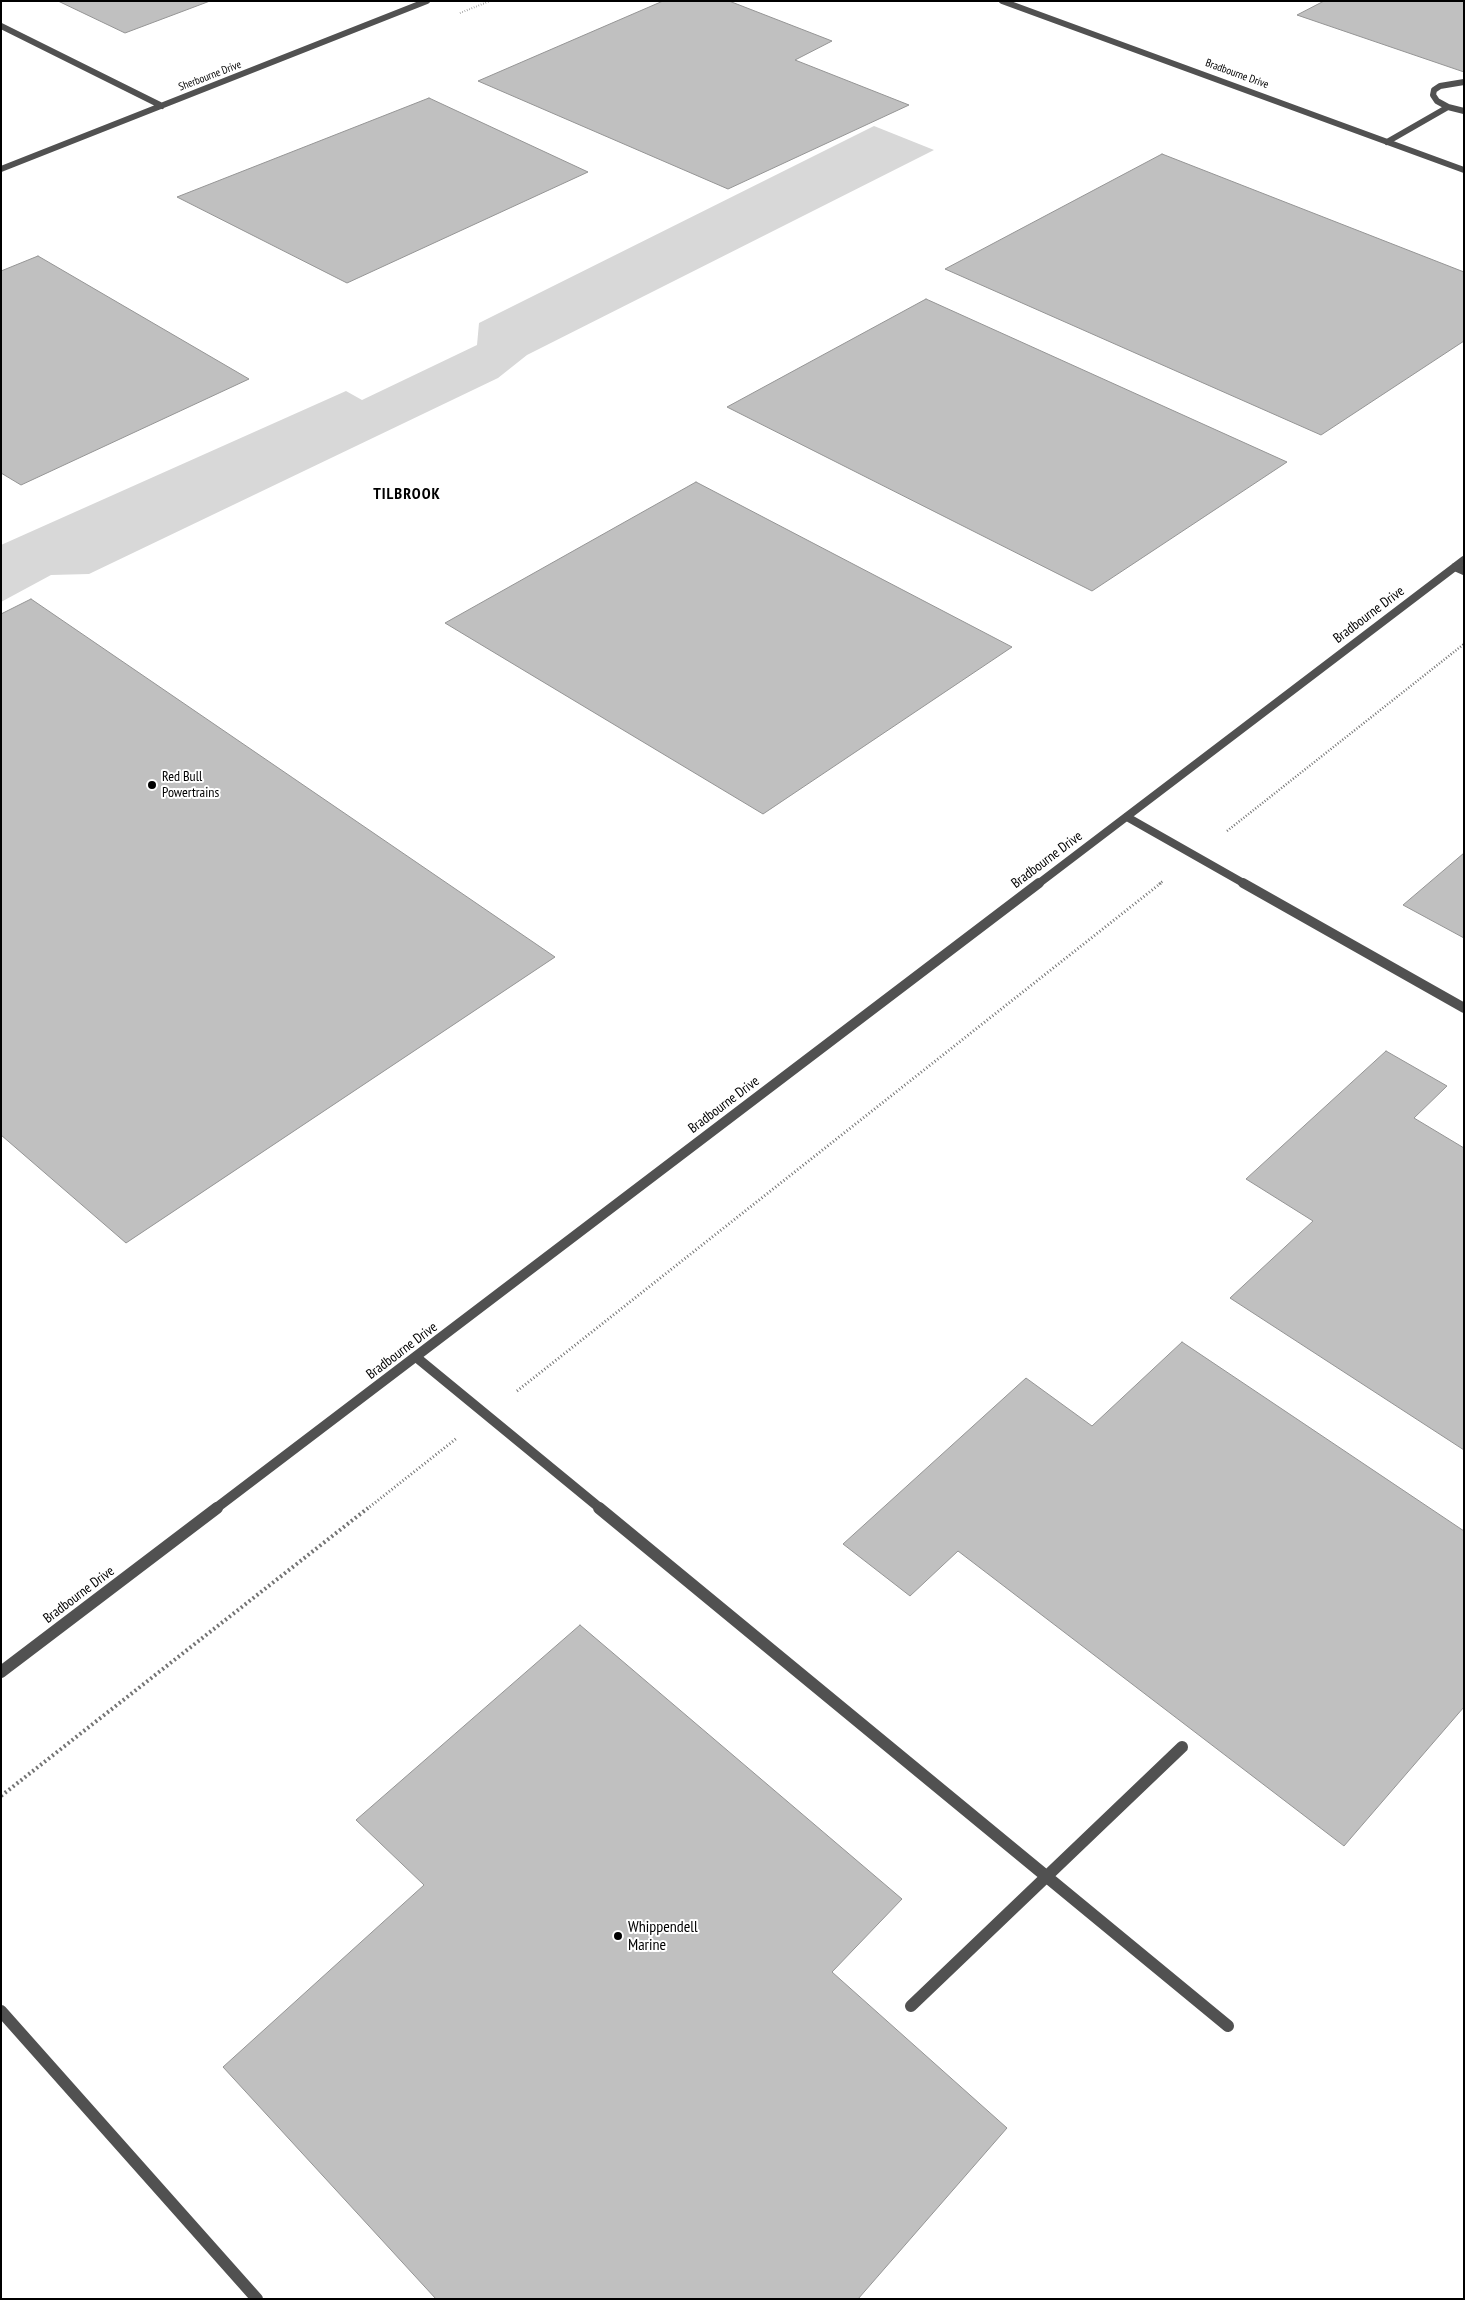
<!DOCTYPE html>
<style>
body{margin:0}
#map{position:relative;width:1465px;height:2300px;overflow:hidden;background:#fff;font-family:"PT Sans Narrow",sans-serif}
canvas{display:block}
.frame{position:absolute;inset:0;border:2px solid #000;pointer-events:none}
</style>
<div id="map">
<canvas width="1465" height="2300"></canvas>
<div class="frame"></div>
</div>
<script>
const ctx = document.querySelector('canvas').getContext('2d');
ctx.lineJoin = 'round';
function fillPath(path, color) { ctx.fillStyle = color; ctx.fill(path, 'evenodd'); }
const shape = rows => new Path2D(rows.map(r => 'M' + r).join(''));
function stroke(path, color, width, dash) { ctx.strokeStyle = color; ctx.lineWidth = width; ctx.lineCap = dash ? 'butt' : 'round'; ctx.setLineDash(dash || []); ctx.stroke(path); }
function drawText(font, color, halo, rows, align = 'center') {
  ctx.font = font + ' "PT Sans Narrow",sans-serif'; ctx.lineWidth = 4; ctx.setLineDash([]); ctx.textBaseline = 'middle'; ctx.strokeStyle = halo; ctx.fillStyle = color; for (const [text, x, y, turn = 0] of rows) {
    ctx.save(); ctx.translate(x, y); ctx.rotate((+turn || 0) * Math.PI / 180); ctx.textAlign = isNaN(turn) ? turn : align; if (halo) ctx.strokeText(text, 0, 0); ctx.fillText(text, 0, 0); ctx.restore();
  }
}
fillPath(shape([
 [874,126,934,150,527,355,498,378,89,574,51,575,1,602,1,545,346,391,362,400,477,345,479,323]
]), '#d8d8d8');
const building = shape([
 [58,1,210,1,125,33,58,1],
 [663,1,729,1,832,41,795,60,909,105,728,189,478,81,663,1],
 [1324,1,1464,1,1464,72,1297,15,1324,1],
 [429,98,588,172,347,283,177,197,429,98],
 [1162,154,1464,272,1464,341,1321,435,945,269,1162,154],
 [38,256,249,379,21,485,1,473,1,271,38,256],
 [926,299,1287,462,1092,591,727,407,926,299],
 [696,482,1012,647,763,814,445,623,696,482],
 [31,599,555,957,126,1243,1,1135,1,614,31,599],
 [1464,853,1464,938,1403,905,1464,853],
 [1386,1051,1447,1086,1414,1118,1464,1148,1464,1450,1230,1298,1313,1221,1246,1179,1386,1051],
 [1182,1342,1464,1531,1464,1707,1344,1846,958,1551,910,1596,843,1544,1026,1378,1092,1426,1182,1342],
 [580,1625,902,1899,832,1972,1007,2128,858,2299,436,2299,223,2067,424,1885,356,1820,580,1625]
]);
fillPath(building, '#c0c0c0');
stroke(building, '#959595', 1);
stroke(shape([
 [460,13,490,1]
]), '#737373', 2, [0.5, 2]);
stroke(shape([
 [1227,831,1464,644],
 [1159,884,1163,881]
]), '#737373', 2.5, [1, 2]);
stroke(shape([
 [517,1391,1161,883],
 [367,1509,457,1438]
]), '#737373', 3, [1, 2.5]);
stroke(shape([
 [1,1796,368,1508]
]), '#737373', 4, [2, 3]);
stroke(shape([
 [1464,82,1440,86,1434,90,1433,95,1437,101,1448,107,1464,111],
 [1387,142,1448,107]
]), '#515151', 6);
stroke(shape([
 [1455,567,1464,571],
 [1127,817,1245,884]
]), '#515151', 8);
stroke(shape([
 [1243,883,1464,1008],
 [416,1357,601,1509]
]), '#515151', 10);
stroke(shape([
 [599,1508,1228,2026],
 [911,2006,1182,1747],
 [1,2011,257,2299]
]), '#515151', 12);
stroke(shape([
 [1002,1,1464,170],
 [1,26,162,106],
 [1,169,427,1]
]), '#515151', 6);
stroke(shape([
 [1038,884,1464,560]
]), '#515151', 8);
stroke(shape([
 [215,1509,1039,883]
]), '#515151', 10);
stroke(shape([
 [1,1672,217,1508]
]), '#515151', 12);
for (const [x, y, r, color] of [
 [152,785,5,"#000"],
 [618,1936,5,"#000"]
]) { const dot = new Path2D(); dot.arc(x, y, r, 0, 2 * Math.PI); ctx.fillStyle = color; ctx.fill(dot); stroke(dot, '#fff', 2); }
drawText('11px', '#000', '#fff', [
 ["Bradbourne Drive",1237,74,20],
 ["Sherbourne Drive",210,76,-21]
]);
drawText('14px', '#000', '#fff', [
 ["Bradbourne Drive",1369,615,-37],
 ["Bradbourne Drive",1047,860,-37],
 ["Bradbourne Drive",724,1105,-37],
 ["Bradbourne Drive",402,1351,-37],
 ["Bradbourne Drive",79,1595,-37]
]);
drawText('14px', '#000', '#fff', [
 ["Red Bull",162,777],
 ["Powertrains",162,793]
], 'left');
ctx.letterSpacing = '1px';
drawText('bold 16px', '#000', '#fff', [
 ["TILBROOK",407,494]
]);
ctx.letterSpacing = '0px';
drawText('16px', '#000', '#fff', [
 ["Whippendell",628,1927],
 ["Marine",628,1945]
], 'left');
</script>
